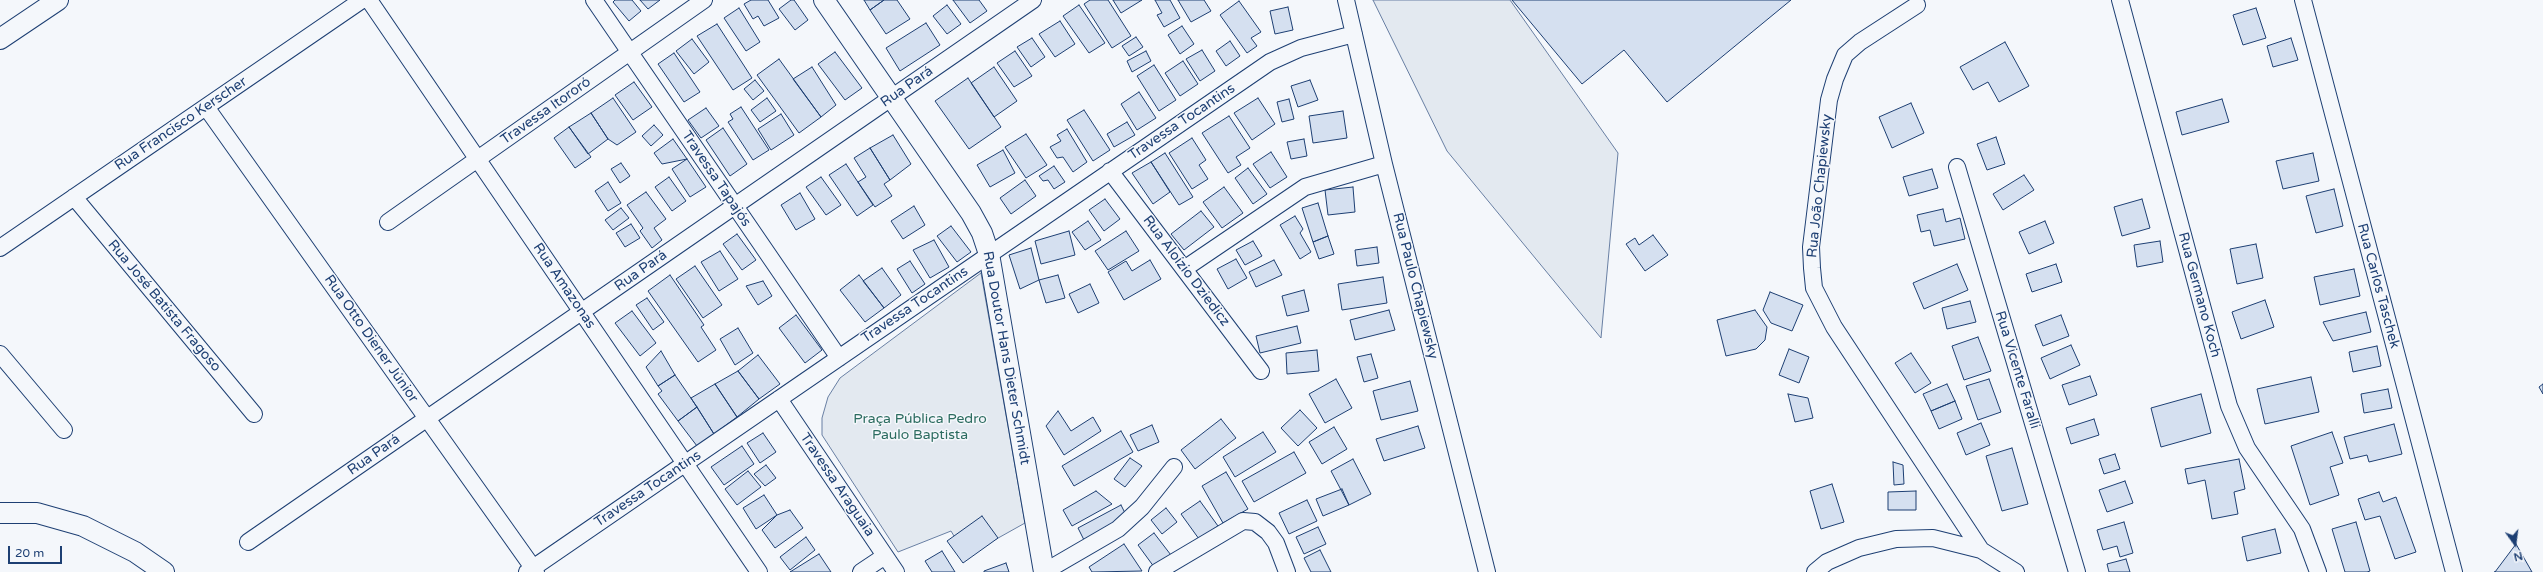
<!DOCTYPE html>
<meta charset="utf-8">
<style>
body{margin:0}
#map{position:relative;width:2543px;height:572px;overflow:hidden;background:#f4f7fb;font-family:"Varela Round",sans-serif}
canvas{display:block}
.north{position:absolute;left:2495px;top:524px;width:40px;height:40px;-webkit-text-stroke:3px #f4f7fb;paint-order:stroke;rotate:166deg;font-size:11px;font-weight:700;line-height:16px;text-align:center;color:#1d3f73}
.north::after{content:'';display:block;margin:auto;width:14px;height:18px;background:#1d3f73;clip-path:polygon(50% 0,100% 100%,50% 72%,0 100%)}
.scale{position:absolute;left:8px;top:546px;width:54px;height:18px;box-sizing:border-box;border:2px solid #1d3f73;border-top:0;padding-left:5px;font-size:12px;line-height:14px;white-space:nowrap;color:#1d3f73;-webkit-text-stroke:3px #f4f7fb;paint-order:stroke}
</style>
<div id="map">
<canvas width="2543" height="572"></canvas>
<div class="north">N</div>
<div class="scale">20 m</div>
</div>
<script>
const ctx = document.querySelector('canvas').getContext('2d');
ctx.lineJoin = 'round';
function fillPath(path, color) { ctx.fillStyle = color; ctx.fill(path, 'evenodd'); }
const shape = rows => new Path2D(rows.map(r => 'M' + r).join(''));
function stroke(path, color, width, dash) { ctx.strokeStyle = color; ctx.lineWidth = width; ctx.lineCap = dash ? 'butt' : 'round'; ctx.setLineDash(dash || []); ctx.stroke(path); }
function drawText(font, color, halo, rows, align = 'center') {
  ctx.font = font + ' "Varela Round",sans-serif'; ctx.lineWidth = 3; ctx.setLineDash([]); ctx.textBaseline = 'middle'; ctx.strokeStyle = halo; ctx.fillStyle = color; for (const [text, x, y, turn = 0] of rows) {
    ctx.save(); ctx.translate(x, y); ctx.rotate((+turn || 0) * Math.PI / 180); ctx.textAlign = isNaN(turn) ? turn : align; if (halo) ctx.strokeText(text, 0, 0); ctx.fillText(text, 0, 0); ctx.restore();
  }
}
const green = shape([
 [1373,0,1510,0,1618,153,1601,338,1447,151,1373,0],
 [981,273,1025,523,966,556,951,531,898,552,822,435,822,418,828,397,840,378,981,273]
]);
fillPath(green, '#e3e9f0');
stroke(green, '#687fa3', 1);
const building = shape([
 [615,0,632,0,641,11,629,21,613,2,615,0],
 [640,0,660,0,648,9,640,0],
 [751,0,768,0,779,18,764,26,758,16,753,19,744,4,751,0],
 [791,0,794,0,808,20,795,30,779,9,791,0],
 [864,0,884,0,870,10,864,0],
 [884,0,897,0,910,19,886,34,870,10,884,0],
 [953,0,979,0,987,11,970,23,953,0],
 [1090,0,1108,0,1131,36,1112,48,1084,4,1090,0],
 [1113,0,1142,0,1121,13,1113,0],
 [1155,0,1170,0,1180,18,1164,27,1157,15,1162,13,1155,0],
 [1178,0,1204,0,1211,11,1191,22,1178,0],
 [1512,0,1791,0,1667,102,1624,50,1582,84,1512,0],
 [1239,1,1261,32,1251,38,1257,46,1247,53,1220,15,1239,1],
 [947,5,961,24,947,34,933,16,947,5],
 [1079,5,1105,43,1089,53,1063,16,1079,5],
 [1288,7,1293,30,1275,34,1270,11,1288,7],
 [739,8,760,42,746,51,724,18,739,8],
 [2256,8,2266,38,2243,45,2233,15,2256,8],
 [1060,21,1075,44,1055,57,1039,34,1060,21],
 [926,23,940,45,900,71,886,48,926,23],
 [717,24,752,78,733,90,697,36,717,24],
 [1182,26,1194,44,1180,54,1168,35,1182,26],
 [1136,37,1143,47,1129,56,1122,46,1136,37],
 [1032,38,1045,57,1031,67,1017,47,1032,38],
 [2291,38,2298,60,2273,67,2267,46,2291,38],
 [692,39,709,62,694,74,676,51,692,39],
 [1230,41,1240,56,1226,66,1216,51,1230,41],
 [2005,42,2029,86,1999,102,1988,82,1973,90,1960,67,2005,42],
 [1202,50,1215,71,1200,81,1186,59,1202,50],
 [1015,51,1032,76,1014,87,997,63,1015,51],
 [1146,51,1151,61,1132,72,1127,61,1146,51],
 [835,52,862,88,845,100,818,64,835,52],
 [674,53,700,92,684,102,658,64,674,53],
 [779,59,821,117,799,133,757,75,779,59],
 [1183,61,1198,84,1180,96,1165,73,1183,61],
 [1154,65,1176,100,1159,111,1137,76,1154,65],
 [812,67,836,105,821,117,793,79,812,67],
 [994,67,1017,101,994,117,971,83,994,67],
 [968,78,1001,127,969,149,935,101,968,78],
 [755,80,764,91,753,100,744,89,755,80],
 [1310,80,1318,100,1298,107,1291,86,1310,80],
 [634,82,652,107,633,120,615,95,634,82],
 [1139,92,1156,118,1137,130,1121,104,1139,92],
 [613,98,636,132,617,145,608,139,591,113,613,98],
 [767,98,776,111,760,122,751,110,767,98],
 [1258,98,1275,124,1252,140,1234,113,1258,98],
 [1289,99,1294,119,1282,122,1277,102,1289,99],
 [2222,99,2229,122,2182,135,2176,112,2222,99],
 [1911,103,1924,133,1892,148,1879,117,1911,103],
 [741,107,769,150,753,160,728,122,733,119,730,114,741,107],
 [706,108,719,126,701,138,688,120,706,108],
 [1084,110,1110,150,1093,161,1067,120,1084,110],
 [1343,111,1347,138,1313,143,1309,116,1343,111],
 [591,113,608,139,588,154,569,127,591,113],
 [781,114,794,135,771,150,758,129,781,114],
 [1229,116,1250,148,1236,157,1241,165,1228,173,1202,133,1229,116],
 [1127,122,1135,135,1114,147,1107,134,1127,122],
 [654,125,663,135,651,146,642,136,654,125],
 [569,127,591,157,575,168,554,138,569,127],
 [723,128,747,164,730,176,706,140,723,128],
 [1067,129,1087,162,1073,172,1063,157,1057,158,1050,147,1061,141,1057,135,1067,129],
 [1026,134,1047,165,1026,178,1005,147,1026,134],
 [893,135,911,164,890,180,870,148,893,135],
 [1996,137,2005,164,1987,170,1977,144,1996,137],
 [1192,138,1206,160,1199,165,1208,179,1192,189,1169,153,1192,138],
 [673,139,687,159,662,164,654,153,673,139],
 [1304,139,1307,156,1291,159,1287,142,1304,139],
 [870,148,890,180,884,184,892,196,875,207,858,182,866,177,854,158,870,148],
 [1003,150,1015,173,990,187,977,165,1003,150],
 [1271,152,1287,177,1270,188,1253,164,1271,152],
 [1165,153,1193,197,1179,205,1151,162,1165,153],
 [2313,153,2319,181,2283,189,2276,161,2313,153],
 [687,159,706,187,690,197,672,169,687,159],
 [1151,162,1170,192,1153,204,1132,173,1151,162],
 [621,163,630,176,620,183,611,169,621,163],
 [846,164,873,205,857,216,829,175,846,164],
 [1054,166,1065,182,1054,189,1048,180,1043,181,1039,176,1054,166],
 [1248,168,1267,194,1253,204,1235,178,1248,168],
 [1932,169,1938,188,1909,196,1903,177,1932,169],
 [2024,175,2034,190,2003,210,1993,194,2024,175],
 [669,177,686,201,672,211,655,187,669,177],
 [821,177,841,205,826,215,806,187,821,177],
 [1025,180,1036,196,1011,214,1000,198,1025,180],
 [608,182,621,203,608,211,595,191,608,182],
 [1224,187,1243,213,1222,228,1203,202,1224,187],
 [1353,187,1355,212,1328,215,1325,190,1353,187],
 [2334,189,2343,226,2316,233,2306,196,2334,189],
 [646,192,666,219,654,228,662,240,652,248,640,231,643,228,627,205,646,192],
 [800,193,815,219,796,230,781,205,800,193],
 [1105,199,1120,219,1104,231,1089,210,1105,199],
 [2142,199,2150,228,2122,236,2114,207,2142,199],
 [1318,203,1328,236,1313,242,1302,208,1318,203],
 [914,206,925,225,903,239,891,221,914,206],
 [621,208,629,218,613,230,605,220,621,208],
 [1943,209,1946,222,1960,218,1965,239,1934,246,1930,230,1921,232,1917,215,1943,209],
 [1201,211,1214,227,1184,250,1171,234,1201,211],
 [1295,216,1303,229,1300,233,1311,252,1300,259,1280,225,1295,216],
 [1088,221,1101,240,1085,250,1072,232,1088,221],
 [2045,221,2054,243,2029,254,2019,232,2045,221],
 [631,224,640,238,625,247,616,233,631,224],
 [951,226,971,252,957,262,937,236,951,226],
 [1069,231,1075,255,1041,264,1035,241,1069,231],
 [1126,231,1139,251,1108,270,1095,251,1126,231],
 [737,234,756,260,742,270,723,244,737,234],
 [1653,235,1668,255,1645,271,1626,244,1635,238,1639,245,1653,235],
 [1328,236,1334,254,1319,259,1313,242,1328,236],
 [934,240,949,267,930,278,913,250,934,240],
 [1253,241,1262,256,1245,265,1236,250,1253,241],
 [2160,241,2163,262,2137,267,2134,245,2160,241],
 [2256,244,2263,278,2237,284,2230,249,2256,244],
 [1377,247,1379,263,1357,266,1355,250,1377,247],
 [1031,248,1039,280,1020,289,1009,255,1031,248],
 [720,251,738,279,719,291,701,262,720,251],
 [1236,259,1247,278,1228,289,1217,269,1236,259],
 [1150,260,1161,279,1124,300,1108,272,1126,261,1132,271,1150,260],
 [1274,260,1282,275,1256,287,1249,272,1274,260],
 [910,261,925,284,912,293,897,269,910,261],
 [1957,264,1968,290,1924,309,1913,283,1957,264],
 [2056,264,2062,282,2032,292,2026,274,2056,264],
 [695,266,722,305,703,318,676,279,695,266],
 [882,268,901,295,884,308,863,281,882,268],
 [2354,269,2360,296,2320,305,2314,277,2354,269],
 [670,275,704,325,701,327,716,350,698,362,648,291,670,275],
 [859,275,884,308,865,322,840,290,859,275],
 [1058,275,1065,298,1046,303,1039,280,1058,275],
 [1383,277,1387,303,1342,310,1338,284,1383,277],
 [763,281,772,296,758,305,746,286,763,281],
 [1090,284,1099,303,1078,313,1069,294,1090,284],
 [1304,290,1309,311,1287,316,1282,296,1304,290],
 [1770,292,1803,305,1792,331,1771,323,1763,310,1770,292],
 [647,298,664,322,653,330,636,305,647,298],
 [2265,300,2274,327,2241,339,2232,312,2265,300],
 [1970,301,1976,322,1947,329,1942,308,1970,301],
 [1389,310,1395,330,1355,340,1350,320,1389,310],
 [1755,310,1767,327,1765,340,1756,349,1726,356,1717,320,1755,310],
 [632,311,656,343,640,356,615,323,632,311],
 [2366,312,2371,332,2333,341,2323,322,2366,312],
 [796,315,822,350,805,363,779,328,796,315],
 [2061,315,2069,336,2043,346,2035,325,2061,315],
 [1297,326,1301,343,1260,353,1256,336,1297,326],
 [738,328,753,353,735,365,720,339,738,328],
 [1978,337,1991,371,1964,380,1952,346,1978,337],
 [2071,345,2080,365,2050,379,2041,358,2071,345],
 [2377,346,2381,366,2353,372,2349,352,2377,346],
 [1789,349,1809,357,1799,383,1779,375,1789,349],
 [1317,350,1319,371,1287,374,1286,353,1317,350],
 [661,351,675,375,658,386,646,367,661,351],
 [1911,353,1931,383,1915,393,1895,363,1911,353],
 [1371,354,1378,378,1364,382,1357,357,1371,354],
 [758,355,780,384,759,399,738,371,758,355],
 [738,371,759,399,737,417,715,384,738,371],
 [675,375,697,407,678,421,658,394,662,391,658,386,675,375],
 [2090,376,2097,395,2069,405,2062,385,2090,376],
 [2311,377,2319,412,2265,424,2257,389,2311,377],
 [1336,379,1352,408,1325,423,1309,394,1336,379],
 [1989,379,2001,412,1978,420,1966,386,1989,379],
 [1410,381,1418,411,1381,420,1373,391,1410,381],
 [715,384,737,417,714,434,691,398,715,384],
 [1947,384,1955,401,1931,411,1923,394,1947,384],
 [2543,384,2543,394,2539,387,2543,384],
 [2388,389,2392,408,2364,413,2361,394,2388,389],
 [1788,394,1808,398,1813,418,1795,422,1788,394],
 [2201,394,2211,433,2161,447,2151,408,2201,394],
 [1955,401,1962,419,1939,429,1931,411,1955,401],
 [697,407,714,434,697,446,678,421,697,407],
 [1300,410,1317,428,1298,446,1281,428,1300,410],
 [1058,411,1071,431,1093,417,1101,431,1064,455,1046,426,1058,411],
 [1221,419,1236,438,1195,469,1181,450,1221,419],
 [2094,419,2099,435,2071,444,2066,428,2094,419],
 [1981,423,1990,445,1966,455,1957,433,1981,423],
 [2394,424,2402,454,2369,462,2367,455,2350,459,2344,437,2394,424],
 [1152,425,1159,442,1138,451,1130,435,1152,425],
 [1418,426,1425,448,1384,461,1376,439,1418,426],
 [1334,427,1347,449,1322,464,1309,442,1334,427],
 [1121,431,1133,452,1074,486,1062,466,1121,431],
 [1263,432,1276,452,1235,477,1223,457,1263,432],
 [2332,432,2343,463,2330,467,2339,495,2310,505,2291,446,2332,432],
 [763,433,776,452,760,463,747,443,763,433],
 [742,446,754,464,724,485,711,467,742,446],
 [2012,448,2028,504,2002,511,1986,456,2012,448],
 [1294,452,1306,473,1254,502,1242,481,1294,452],
 [2115,454,2120,469,2104,474,2099,459,2115,454],
 [1130,458,1142,466,1125,487,1114,479,1130,458],
 [1353,459,1371,494,1349,505,1331,471,1353,459],
 [2239,459,2245,489,2234,492,2238,514,2212,519,2205,480,2188,484,2185,469,2239,459],
 [1893,462,1903,465,1904,484,1894,485,1893,462],
 [766,465,776,478,765,486,754,474,766,465],
 [748,471,761,487,737,505,725,489,748,471],
 [1226,472,1248,509,1223,523,1202,486,1226,472],
 [2125,481,2133,503,2107,512,2099,490,2125,481],
 [1832,484,1844,522,1821,529,1810,491,1832,484],
 [1342,489,1349,505,1323,516,1316,499,1342,489],
 [1096,491,1112,504,1072,526,1063,510,1096,491],
 [1916,491,1916,510,1888,510,1888,492,1916,491],
 [2379,492,2383,502,2396,497,2416,552,2395,559,2380,516,2365,520,2358,499,2379,492],
 [764,495,777,515,756,529,743,508,764,495],
 [1307,500,1317,521,1289,534,1279,513,1307,500],
 [1200,501,1218,526,1199,539,1181,514,1200,501],
 [1121,505,1128,519,1085,542,1078,528,1121,505],
 [1166,508,1177,522,1162,534,1151,520,1166,508],
 [790,510,803,528,775,548,762,530,777,515,790,510],
 [982,516,998,538,963,563,947,541,982,516],
 [2124,522,2133,553,2120,557,2117,546,2103,550,2097,530,2124,522],
 [2356,522,2370,571,2367,572,2345,572,2332,529,2356,522],
 [1318,527,1326,544,1304,554,1296,537,1318,527],
 [2275,529,2281,553,2247,561,2242,537,2275,529],
 [1154,533,1174,559,1157,571,1138,545,1154,533],
 [806,537,815,550,790,570,780,557,806,537],
 [1124,544,1142,571,1092,572,1089,567,1124,544],
 [2516,544,2532,572,2494,572,2495,572,2516,544],
 [1320,550,1331,572,1311,572,1304,558,1320,550],
 [942,551,955,572,932,572,925,561,942,551],
 [819,554,831,572,790,572,819,554],
 [2126,559,2130,572,2109,572,2107,564,2126,559],
 [1006,563,1009,572,984,572,984,571,1006,563]
]);
fillPath(building, '#d5e0f0');
stroke(building, '#1d3f73', 1);
const minor = shape([
 [369,0,759,572],
 [594,0,839,358],
 [1346,0,1384,164,1487,572],
 [2120,0,2229,406,2247,448,2302,529,2318,572],
 [2303,0,2454,572],
 [1917,5,1860,42,1845,55,1835,79,1829,100,1811,247,1812,268,1814,288,1834,327,1981,550],
 [206,107,536,572],
 [1957,167,2077,572],
 [1110,171,1261,371],
 [74,197,254,414],
 [388,222,704,0],
 [0,248,362,0],
 [1184,269,1305,187,1384,164],
 [0,354,64,430],
 [779,399,896,572],
 [248,542,1033,0],
 [527,572,1270,62,1301,48,1354,34],
 [861,572,885,556],
 [1044,572,1118,529,1142,507,1174,467],
 [1157,572,1243,521,1255,522,1268,532,1276,543,1287,572],
 [1815,572,1827,562,1859,548,1896,539,1933,538,1981,550,2016,572]
]);
const tertiary = shape([
 [824,0,971,213,982,233,989,254,1044,572],
 [0,39,58,0],
 [0,513,37,513,83,526,135,552,164,572]
]);
stroke(minor, '#1d3f73', 18);
stroke(tertiary, '#1d3f73', 22);
stroke(minor, '#f4f7fb', 16);
stroke(tertiary, '#f4f7fb', 20);
drawText('14px', '#1d3f73', '#f4f7fb', [
 ["Rua Pará",907,87,-35],
 ["Travessa Itororó",546,111,-35],
 ["Travessa Tocantins",1182,122,-34],
 ["Rua Francisco Kerscher",181,124,-34],
 ["Travessa Tapajós",716,179,56],
 ["Rua João Chapiewsky",1820,186,-84],
 ["Rua Pará",641,271,-35],
 ["Rua Aloízio Dziedicz",1186,271,53],
 ["Rua Amazonas",564,286,56],
 ["Rua Paulo Chapiewsky",1415,286,76],
 ["Rua Carlos Taschek",2378,286,75],
 ["Rua Germano Koch",2199,295,75],
 ["Travessa Tocantins",915,305,-34],
 ["Rua José Batista Fragoso",164,306,50],
 ["Rua Otto Diener Júnior",371,339,55],
 ["Rua Doutor Hans Dieter Schmidt",1006,358,80],
 ["Rua Vicente Faralli",2017,370,73],
 ["Rua Pará",374,455,-35],
 ["Travessa Araguaia",837,485,56],
 ["Travessa Tocantins",648,489,-34]
]);
drawText('14px', '#2c6c60', '#f4f7fb', [
 ["Praça Pública Pedro",920,419],
 ["Paulo Baptista",920,435]
]);
</script>
